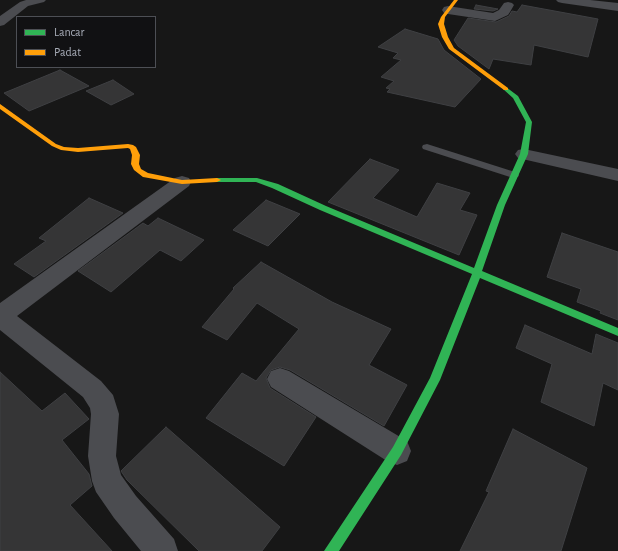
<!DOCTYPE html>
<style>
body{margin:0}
#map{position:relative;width:618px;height:551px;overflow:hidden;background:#171717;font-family:"Alegreya Sans",sans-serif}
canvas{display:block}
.legend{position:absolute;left:16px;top:16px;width:140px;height:52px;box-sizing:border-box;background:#111113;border:1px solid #4d4f55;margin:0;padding:5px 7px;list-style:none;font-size:12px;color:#a8adb8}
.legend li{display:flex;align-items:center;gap:8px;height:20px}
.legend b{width:20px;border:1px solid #4d4f55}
</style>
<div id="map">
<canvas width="618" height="551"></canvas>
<ul class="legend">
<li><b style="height:5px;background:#30b455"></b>Lancar</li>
<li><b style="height:5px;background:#ff9f0a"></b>Padat</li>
</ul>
</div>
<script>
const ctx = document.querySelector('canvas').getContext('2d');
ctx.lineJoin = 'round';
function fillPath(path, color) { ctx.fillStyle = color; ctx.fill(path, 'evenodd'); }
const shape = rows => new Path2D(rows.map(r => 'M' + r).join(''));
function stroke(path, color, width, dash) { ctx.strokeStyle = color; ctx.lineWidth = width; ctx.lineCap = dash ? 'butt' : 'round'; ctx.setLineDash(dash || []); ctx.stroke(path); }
const building = shape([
 [476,5,498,9,493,11,474,9,476,5],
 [522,5,598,19,588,57,534,45,531,65,493,59,489,69,458,46,454,40,468,18,496,22,509,16,512,11,517,12,522,5],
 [405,29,438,39,444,50,481,79,455,107,387,92,390,89,386,88,394,81,381,77,401,60,393,58,398,53,378,47,405,29],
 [60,70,89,86,29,111,4,93,60,70],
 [113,80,134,94,111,105,86,91,113,80],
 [370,159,399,170,373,198,417,217,437,183,470,193,460,210,477,215,459,255,328,202,370,159],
 [89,198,123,213,34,277,14,264,46,241,39,238,89,198],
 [266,200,300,214,268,246,233,230,266,200],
 [158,218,204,240,181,261,160,250,111,292,78,271,143,223,148,226,158,218],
 [562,233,618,252,618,320,600,313,601,311,577,302,581,289,547,277,562,233],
 [261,262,332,302,391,329,369,365,407,385,384,426,290,370,280,367,271,370,266,378,270,388,316,417,284,466,206,418,242,373,256,381,299,329,257,303,227,340,202,327,234,289,233,288,261,262],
 [525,325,592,354,596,334,618,343,618,390,603,383,594,426,541,402,552,364,516,348,525,325],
 [0,372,42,411,65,393,89,419,62,440,89,474,92,486,70,505,112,551,0,551,0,372],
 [166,427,280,527,262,551,199,551,127,480,121,471,166,427],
 [513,429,587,468,561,551,460,551,489,492,486,491,513,429]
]);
fillPath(building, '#353536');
stroke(building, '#3f4043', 1);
fillPath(shape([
 [427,144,518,173,519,175,518,177,510,177,423,149,422,147,423,145,427,144]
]), '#4b4c50');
fillPath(shape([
 [26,0,46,0,44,2,28,6,4,25,0,26,0,16,20,2,26,0],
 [556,0,590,0,618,3,618,11,562,3,558,2,556,0],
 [508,2,512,3,514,5,510,12,508,15,495,21,448,14,444,13,442,10,444,7,448,6,493,13,499,10,504,3,508,2],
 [524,149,618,169,618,181,518,158,515,154,518,150,524,149],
 [182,176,189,178,191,182,189,186,17,316,101,381,113,395,119,414,116,456,121,475,136,496,174,539,178,551,141,551,114,518,96,492,92,481,88,456,91,414,90,408,83,397,0,330,0,303,175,178,182,176],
 [280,368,289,371,407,441,411,451,407,461,397,465,387,461,271,387,267,379,271,371,280,368]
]), '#4b4c50');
fillPath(shape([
 [506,87,518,96,532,122,528,154,505,205,482,271,618,328,618,336,480,278,440,380,401,455,339,551,324,551,393,447,430,378,472,274,320,210,272,188,256,182,217,182,213,180,217,178,257,178,278,184,326,206,474,268,497,205,520,154,526,122,513,98,503,89,506,87]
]), '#30b455');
fillPath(shape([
 [454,0,458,0,445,17,444,24,448,37,454,48,508,88,508,90,504,90,449,49,442,37,438,24,441,17,454,0],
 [0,104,56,144,64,147,78,148,128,144,133,145,136,147,140,155,139,164,141,169,148,173,182,180,217,178,221,180,217,182,182,184,143,177,134,170,131,164,132,155,130,149,128,148,78,152,61,150,52,146,0,109,0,104]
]), '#ff9f0a');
</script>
